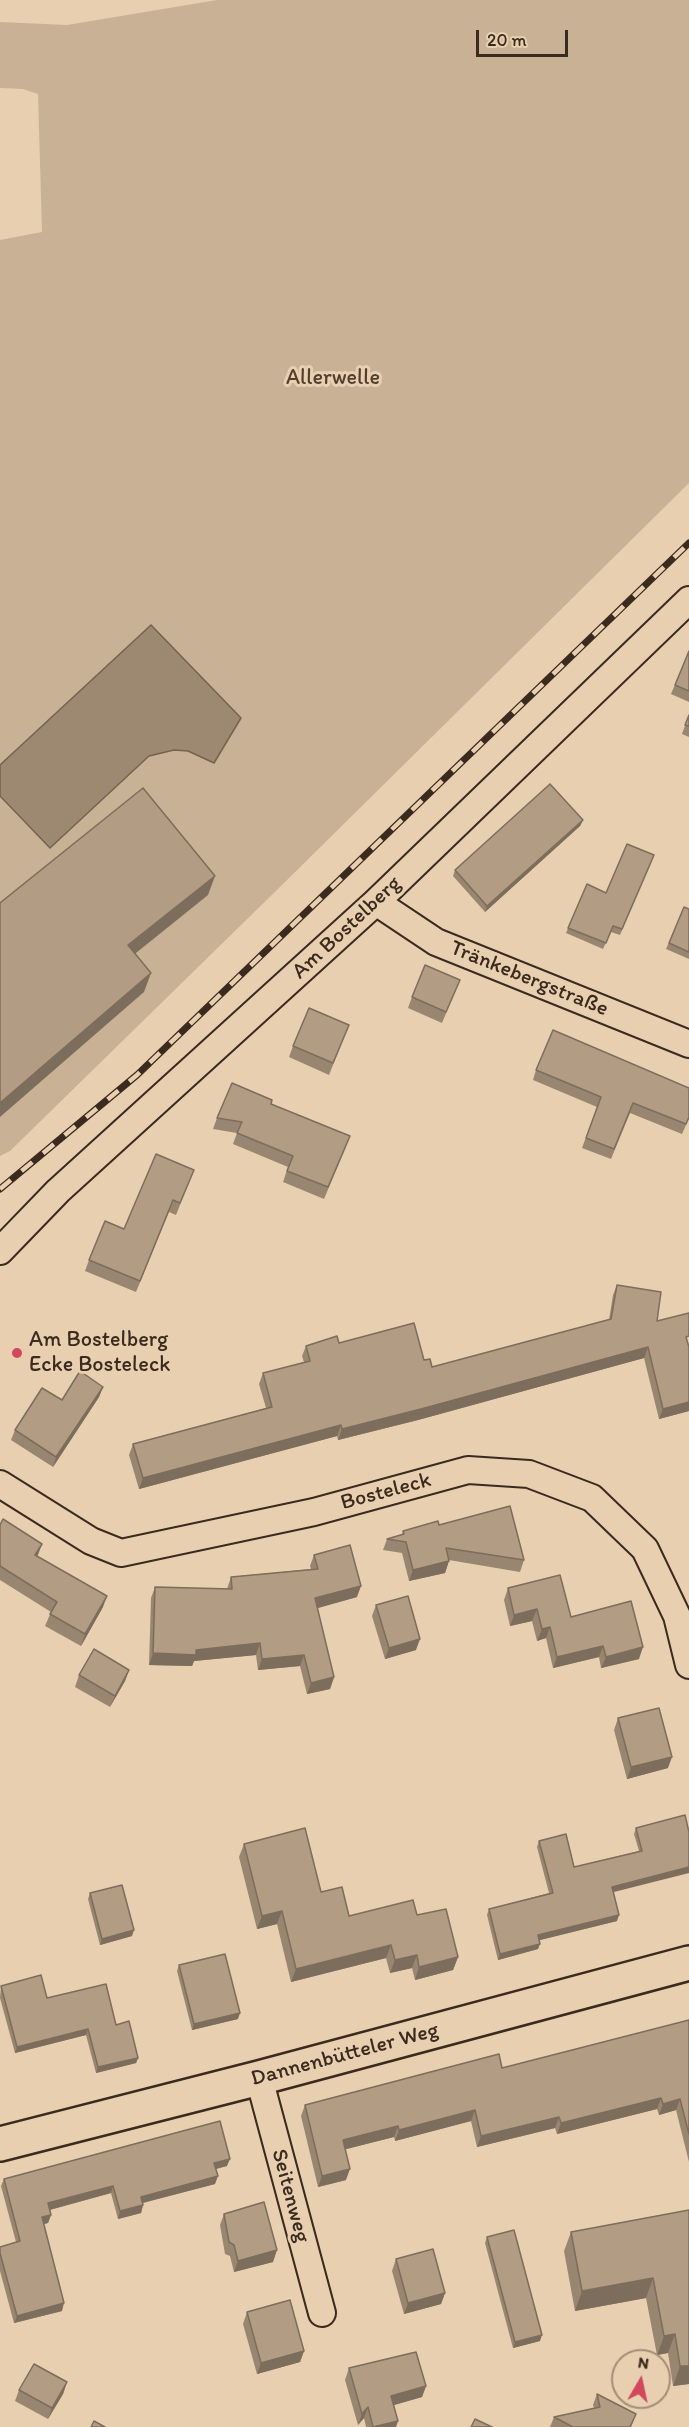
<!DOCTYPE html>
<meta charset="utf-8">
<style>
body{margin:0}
#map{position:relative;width:689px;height:2427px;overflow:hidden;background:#e8cfb0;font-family:Itim,sans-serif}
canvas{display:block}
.north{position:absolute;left:611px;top:2349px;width:60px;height:60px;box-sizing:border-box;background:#e8cfb0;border:2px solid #a38d76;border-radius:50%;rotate:9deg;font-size:16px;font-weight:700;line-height:24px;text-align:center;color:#3b2a1e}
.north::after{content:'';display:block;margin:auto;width:21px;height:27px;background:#d1495b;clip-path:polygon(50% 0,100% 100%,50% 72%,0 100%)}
.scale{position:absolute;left:476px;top:30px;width:92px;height:27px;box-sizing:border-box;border:3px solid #3b2a1e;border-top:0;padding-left:8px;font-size:18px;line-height:21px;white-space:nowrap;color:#3b2a1e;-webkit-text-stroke:4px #e8cfb0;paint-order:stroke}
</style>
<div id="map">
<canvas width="689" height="2427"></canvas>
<div class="north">N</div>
<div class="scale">20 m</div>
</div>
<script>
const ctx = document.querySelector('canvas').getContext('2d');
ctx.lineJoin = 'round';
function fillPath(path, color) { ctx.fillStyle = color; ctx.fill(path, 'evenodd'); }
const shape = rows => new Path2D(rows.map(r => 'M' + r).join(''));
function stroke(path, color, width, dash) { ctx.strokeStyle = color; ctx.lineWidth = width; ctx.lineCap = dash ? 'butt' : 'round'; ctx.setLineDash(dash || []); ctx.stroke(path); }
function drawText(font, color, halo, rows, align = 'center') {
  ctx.font = font + ' Itim,sans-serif'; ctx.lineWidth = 6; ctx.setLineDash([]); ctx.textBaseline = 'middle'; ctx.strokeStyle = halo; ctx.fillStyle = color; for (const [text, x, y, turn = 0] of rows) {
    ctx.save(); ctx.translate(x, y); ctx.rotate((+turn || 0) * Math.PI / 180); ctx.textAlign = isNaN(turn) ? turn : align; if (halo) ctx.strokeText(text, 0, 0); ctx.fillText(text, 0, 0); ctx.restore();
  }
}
fillPath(shape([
 [217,0,689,0,689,483,283,884,10,1151,0,1156,0,240,42,232,38,94,23,89,0,88,0,22,67,25]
]), '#c9b196');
const water = shape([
 [151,625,241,718,214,763,188,751,174,750,149,756,50,848,0,796,0,765,151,625]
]);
fillPath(water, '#9d8871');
stroke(water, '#766250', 1.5);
const street = shape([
 [376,902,436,942,689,1044],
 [0,1251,58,1191,376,902,689,600],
 [0,1484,91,1541,121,1553,314,1512,468,1470,529,1474,592,1498,645,1549,677,1616,689,1665],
 [259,2078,322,2313]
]);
const secondary = shape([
 [0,2144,259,2078,689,1963]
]);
stroke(street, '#3b2a1e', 30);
stroke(secondary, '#3b2a1e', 38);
stroke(street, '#e8cfb0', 26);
stroke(secondary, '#e8cfb0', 33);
const rail = shape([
 [0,1189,137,1075,689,543]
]);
stroke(rail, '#3b2a1e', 7);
stroke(rail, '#e8cfb0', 4.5, [14]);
fillPath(shape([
 [689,651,689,702,671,694],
 [689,715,689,737,682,734],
 [583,820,580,826,485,912,453,876,455,870],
 [652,861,620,935,611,932,603,949,566,933,587,884,606,893],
 [684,907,689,909,689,959,666,949],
 [460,980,442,1023,408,1008,412,997],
 [349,1025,329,1075,289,1057,293,1046],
 [536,1070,689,1118,682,1134,630,1113,611,1159,582,1148,597,1107,533,1080],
 [271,1104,346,1147,324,1199,283,1182,288,1167,233,1144,237,1133,213,1129,217,1118],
 [194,1170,176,1215,169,1212,136,1292,85,1271,89,1260],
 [617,1285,657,1321,689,1347,689,1411,659,1419,644,1358,418,1420,338,1440,337,1436,139,1489,129,1455,133,1444,266,1408,259,1384,263,1373,304,1362,302,1356,306,1346,339,1343,424,1360,432,1367,609,1320,613,1295],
 [103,1387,99,1397,53,1467,11,1440,15,1430,62,1400],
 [0,1525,37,1557,103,1607,81,1646,45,1626,51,1612,0,1580],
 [439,1525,524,1560,520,1572,449,1560,445,1573,409,1581,402,1553,383,1550,387,1539,402,1535,403,1531],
 [314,1555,357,1597,317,1608,334,1677,330,1689,307,1694,300,1666,258,1670,256,1655,194,1661,192,1666,149,1665,151,1598,155,1587,227,1589,231,1577,311,1569,310,1566],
 [508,1588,571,1617,639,1659,601,1668,599,1657,553,1668,546,1638,537,1641,532,1621,510,1626,504,1600],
 [376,1605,416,1650,385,1659,372,1616],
 [129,1670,125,1681,110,1707,75,1687,79,1675],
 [618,1718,668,1768,627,1779,614,1730],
 [685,1815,613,1892,617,1921,540,1940,538,1949,498,1960,487,1915,489,1909,549,1893,537,1847,539,1841,574,1867,639,1851,634,1834,636,1828],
 [244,1844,321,1892,349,1916,417,1915,458,1957,453,1970,415,1980,412,1968,390,1973,386,1958,291,1982,277,1924,257,1929,239,1857],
 [90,1893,132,1936,100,1945,88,1899],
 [179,1965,238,2019,192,2030,177,1971],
 [1,1986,47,1998,116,2025,138,2058,136,2063,96,2073,86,2035,15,2053,0,1998],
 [689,2020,689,2162,676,2110,659,2115,657,2109,557,2134,555,2128,477,2147,471,2121,395,2141,394,2137,345,2149,346,2180,318,2187,301,2116,305,2105,502,2068],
 [227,2166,216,2169,215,2184,143,2203,143,2205,141,2213,118,2219,111,2193,50,2210,51,2215,48,2223,44,2224,62,2311,14,2323,0,2271,0,2247,16,2242,1,2186,4,2179],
 [689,2210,689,2384,673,2386,668,2353,657,2355,646,2298,575,2311,564,2251,571,2232],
 [224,2214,273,2262,234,2272,230,2256,225,2254,220,2225],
 [487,2237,540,2341,513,2348,485,2243],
 [396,2259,445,2293,441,2304,404,2314,392,2271],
 [247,2312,304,2351,300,2362,257,2374,243,2324],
 [349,2368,426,2386,422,2397,394,2405,396,2427,366,2427,364,2418,358,2425,345,2380],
 [67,2382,63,2394,48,2419,15,2401,19,2390],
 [597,2394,636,2414,631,2427,550,2427,554,2417,594,2408,593,2405]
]), '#998671');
fillPath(shape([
 [583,820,580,826,485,912,487,906],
 [215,876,208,895,121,965,128,945],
 [151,973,144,992,0,1117,0,1103],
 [648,1347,644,1358,418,1420,338,1440,342,1429],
 [103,1387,99,1397,53,1467,56,1457],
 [689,1402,689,1411,659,1419,663,1409],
 [341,1425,337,1436,139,1489,143,1478],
 [42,1544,38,1555,31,1567,35,1555],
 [449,1561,445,1573,409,1581,413,1570],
 [361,1586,357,1597,311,1610,315,1598],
 [107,1596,103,1607,81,1646,85,1634],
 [537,1609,532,1621,510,1626,514,1615],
 [550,1627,546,1638,537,1641,542,1629],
 [420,1639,416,1650,385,1659,389,1648],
 [260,1643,256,1655,194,1661,192,1666,149,1665,153,1653],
 [603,1646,599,1657,553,1668,557,1657],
 [643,1647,639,1659,601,1668,606,1657],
 [304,1655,300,1666,258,1670,262,1659],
 [129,1670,125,1681,110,1707,115,1696],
 [334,1677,330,1689,307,1694,311,1683],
 [672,1757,668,1768,627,1779,631,1767],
 [689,1867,689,1873,610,1893,612,1887],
 [282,1911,277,1924,257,1929,262,1916],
 [619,1915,617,1921,536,1941,538,1935],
 [134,1930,132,1936,100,1945,102,1939],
 [540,1944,538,1949,498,1960,500,1954],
 [391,1945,386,1958,291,1982,296,1969],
 [417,1955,412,1968,390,1973,395,1960],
 [458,1957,453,1970,415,1980,419,1967],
 [240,2013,238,2019,192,2030,194,2024],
 [88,2029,86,2035,15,2053,17,2047],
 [138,2058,136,2063,96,2073,98,2067],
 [661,2098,657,2109,557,2134,561,2123],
 [680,2099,676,2110,659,2115,663,2104],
 [475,2110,471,2121,395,2141,399,2130],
 [559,2117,555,2128,477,2147,481,2136],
 [398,2126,394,2137,339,2151,343,2140],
 [230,2159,227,2166,211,2170,214,2163],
 [350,2169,346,2180,318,2187,322,2176],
 [218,2176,215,2184,138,2204,141,2197],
 [113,2186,111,2193,45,2211,48,2203],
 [143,2205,141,2213,118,2219,120,2211],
 [51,2215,48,2223,39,2225,42,2217],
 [277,2250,273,2262,234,2272,238,2261],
 [653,2278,646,2298,575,2311,582,2291],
 [445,2293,441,2304,404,2314,408,2303],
 [64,2303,62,2311,14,2323,17,2316],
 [675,2334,668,2353,657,2355,664,2336],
 [542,2335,540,2341,513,2348,515,2342],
 [304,2351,300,2362,257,2374,261,2363],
 [680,2366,689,2366,689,2384,673,2386],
 [67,2382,63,2394,48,2419,52,2408],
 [426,2386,422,2397,387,2407,391,2396],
 [368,2407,364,2418,358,2425,362,2414],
 [398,2421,396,2427,375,2427]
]), '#7d6d5c');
const building = shape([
 [689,651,689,691,675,685,689,651],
 [689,715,689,726,685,725,689,715],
 [550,784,583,820,487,906,455,870,550,784],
 [143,788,215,876,128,945,151,973,0,1103,0,903,143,788],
 [627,844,654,855,622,929,613,926,606,943,568,928,587,884,606,893,627,844],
 [684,907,689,909,689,952,669,943,684,907],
 [425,965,460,980,446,1012,412,997,425,965],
 [309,1008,349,1025,333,1063,293,1046,309,1008],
 [553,1030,689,1088,689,1117,686,1124,633,1103,614,1149,586,1138,601,1097,536,1070,553,1030],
 [232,1083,272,1100,271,1104,350,1136,328,1187,287,1171,293,1156,237,1133,242,1122,217,1118,232,1083],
 [156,1154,194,1170,180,1203,173,1200,140,1281,89,1260,105,1221,124,1229,156,1154],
 [617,1285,661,1292,657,1321,689,1313,689,1336,686,1337,689,1347,689,1402,663,1409,648,1347,421,1409,342,1429,341,1425,143,1478,133,1444,272,1407,263,1373,310,1361,306,1346,337,1336,339,1343,414,1323,424,1360,430,1359,432,1367,611,1319,617,1285],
 [80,1371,103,1387,56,1457,15,1430,42,1388,62,1400,80,1371],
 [510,1506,524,1560,446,1548,449,1561,413,1570,406,1542,387,1539,404,1534,403,1531,438,1521,439,1525,510,1506],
 [3,1519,42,1544,35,1555,107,1596,85,1634,50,1614,57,1602,0,1566,0,1525,3,1519],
 [350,1545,361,1586,315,1598,334,1677,311,1683,304,1655,262,1659,260,1643,196,1650,196,1655,153,1653,155,1587,232,1589,231,1577,318,1569,314,1555,350,1545],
 [560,1575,571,1617,631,1601,643,1647,606,1657,603,1646,557,1657,550,1627,542,1629,537,1609,514,1615,508,1588,560,1575],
 [408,1596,420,1639,389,1648,376,1605,408,1596],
 [94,1649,129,1670,115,1696,79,1675,94,1649],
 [659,1708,672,1757,631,1767,618,1718,659,1708],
 [685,1815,689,1832,689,1867,612,1887,619,1915,538,1935,540,1944,500,1954,489,1909,553,1893,539,1841,566,1834,574,1867,642,1851,636,1828,685,1815],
 [305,1828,321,1892,342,1887,349,1916,413,1900,417,1915,446,1909,458,1957,419,1967,417,1955,395,1960,391,1945,296,1969,282,1911,262,1916,244,1844,305,1828],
 [122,1885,134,1930,102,1939,90,1893,122,1885],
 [225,1954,240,2013,194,2024,179,1965,225,1954],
 [41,1975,47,1998,106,1984,116,2025,129,2021,138,2058,98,2067,88,2029,17,2047,1,1986,41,1975],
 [689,2020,689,2134,680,2099,663,2104,661,2098,561,2123,559,2117,481,2136,475,2110,399,2130,398,2126,343,2140,350,2169,322,2176,305,2105,499,2054,502,2068,689,2020],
 [220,2121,230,2159,214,2163,218,2176,141,2197,143,2205,120,2211,113,2186,48,2203,51,2215,42,2217,64,2303,17,2316,0,2253,0,2247,20,2241,4,2179,220,2121],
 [264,2202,277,2250,238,2261,234,2245,229,2242,224,2214,264,2202],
 [689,2210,689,2366,680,2366,675,2334,664,2336,653,2278,582,2291,571,2232,689,2210],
 [514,2230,542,2335,515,2342,487,2237,514,2230],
 [433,2249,445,2293,408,2303,396,2259,433,2249],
 [290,2300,304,2351,261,2363,247,2312,290,2300],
 [416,2352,426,2386,391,2396,398,2421,373,2427,368,2407,362,2414,349,2368,416,2352],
 [34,2364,67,2382,52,2408,19,2390,34,2364],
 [597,2394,636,2414,630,2427,573,2427,554,2417,600,2407,597,2394],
 [475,2419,492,2427,471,2427,475,2419],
 [94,2421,105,2427,91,2427,94,2421]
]);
fillPath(building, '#b29c83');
stroke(building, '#7d6d5c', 1.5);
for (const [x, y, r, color] of [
 [17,1353,6,"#d1495b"]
]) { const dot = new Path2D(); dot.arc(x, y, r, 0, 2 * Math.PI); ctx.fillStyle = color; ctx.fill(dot); stroke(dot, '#e8cfb0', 2); }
drawText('22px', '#503e30', '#e8cfb0', [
 ["Allerwelle",333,378]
]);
drawText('22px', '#3b2a1e', '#e8cfb0', [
 ["Am Bostelberg",347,928,-43],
 ["Tränkebergstraße",529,979,22],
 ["Bosteleck",386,1492,-15],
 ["Dannenbütteler Weg",345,2055,-15],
 ["Seitenweg",290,2196,75]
]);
drawText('22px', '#3b2a1e', '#e8cfb0', [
 ["Am Bostelberg",29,1340],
 ["Ecke Bosteleck",29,1365]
], 'left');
</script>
